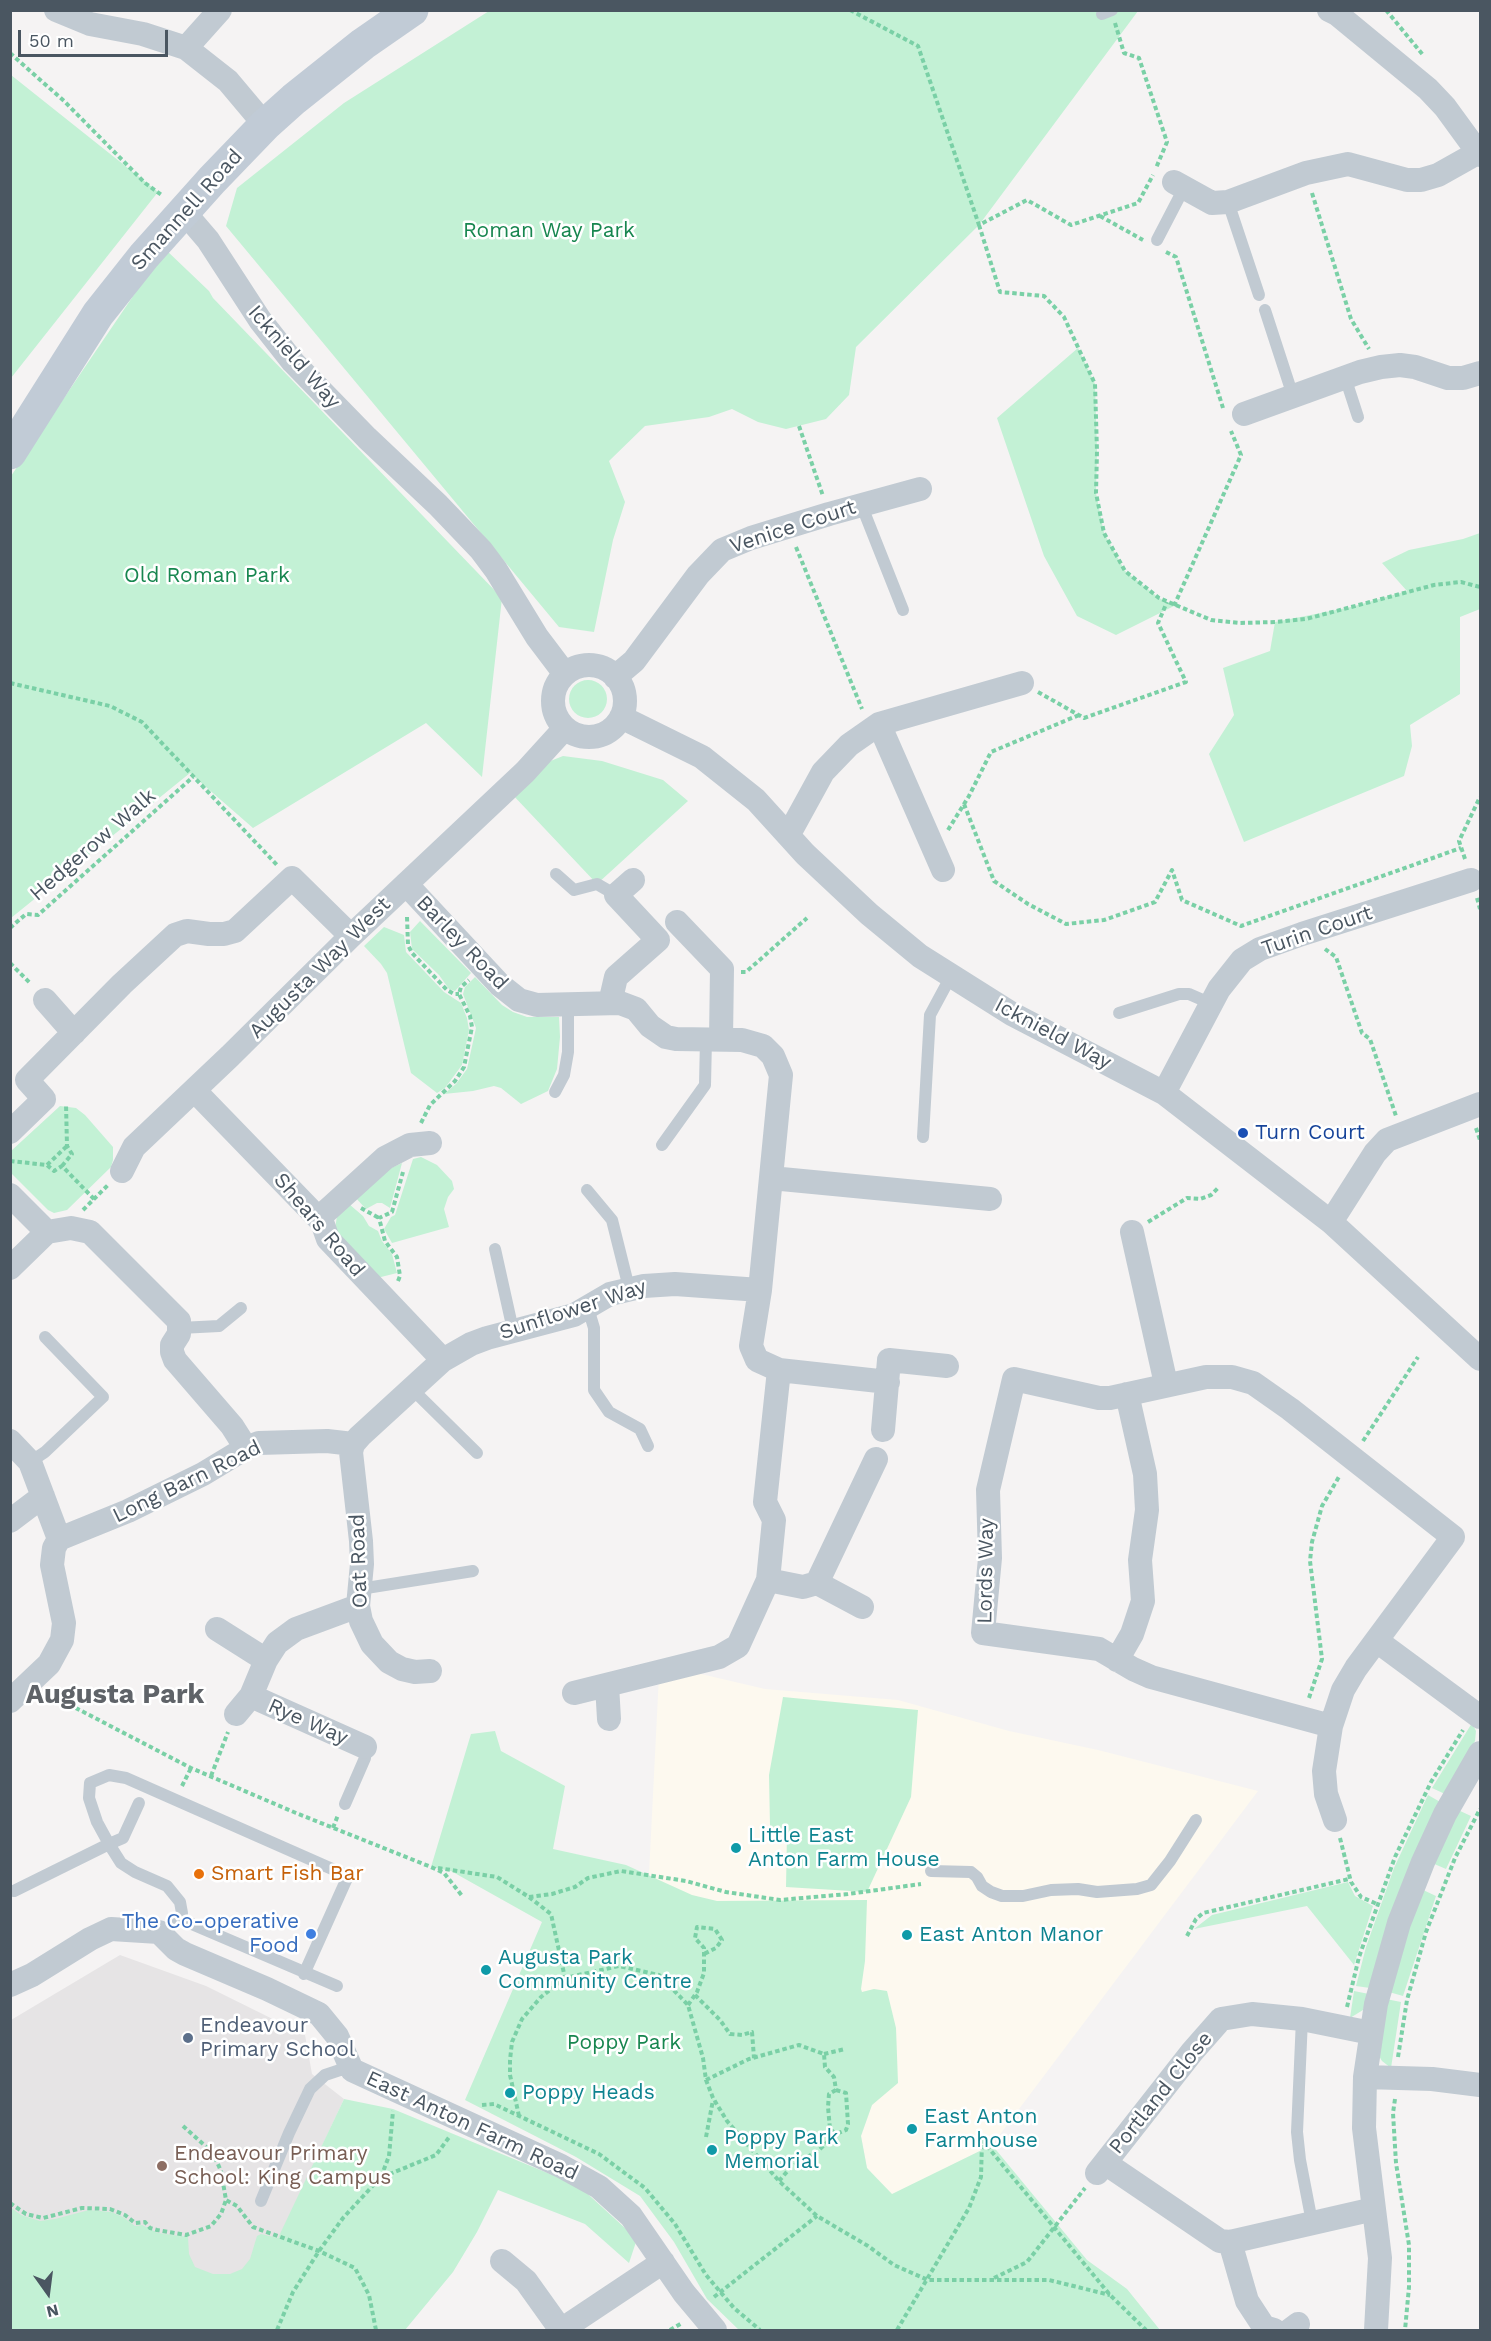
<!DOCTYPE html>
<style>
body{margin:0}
#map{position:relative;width:1491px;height:2341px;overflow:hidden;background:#f5f3f3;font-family:"Work Sans",sans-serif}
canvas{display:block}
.frame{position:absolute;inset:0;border:12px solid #4a5661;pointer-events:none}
.north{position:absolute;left:18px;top:2263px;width:60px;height:60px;-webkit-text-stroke:4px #fff;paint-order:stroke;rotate:166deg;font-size:16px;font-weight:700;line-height:24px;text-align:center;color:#4a5661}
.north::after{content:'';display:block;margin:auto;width:21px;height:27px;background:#4a5661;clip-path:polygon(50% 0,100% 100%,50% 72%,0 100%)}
.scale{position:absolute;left:18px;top:30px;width:150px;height:27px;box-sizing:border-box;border:3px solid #4a5661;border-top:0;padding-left:8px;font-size:18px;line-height:21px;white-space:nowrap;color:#4a5661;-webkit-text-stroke:4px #fff;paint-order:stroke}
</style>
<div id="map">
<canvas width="1491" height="2341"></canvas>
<div class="frame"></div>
<div class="north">N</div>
<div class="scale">50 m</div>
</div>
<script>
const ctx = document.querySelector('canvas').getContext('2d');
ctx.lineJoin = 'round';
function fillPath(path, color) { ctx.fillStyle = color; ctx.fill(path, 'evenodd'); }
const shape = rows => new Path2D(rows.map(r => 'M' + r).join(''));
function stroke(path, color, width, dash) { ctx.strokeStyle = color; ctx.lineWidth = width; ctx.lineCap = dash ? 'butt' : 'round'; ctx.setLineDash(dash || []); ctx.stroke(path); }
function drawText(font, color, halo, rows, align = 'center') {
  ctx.font = font + ' "Work Sans",sans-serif'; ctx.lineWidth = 5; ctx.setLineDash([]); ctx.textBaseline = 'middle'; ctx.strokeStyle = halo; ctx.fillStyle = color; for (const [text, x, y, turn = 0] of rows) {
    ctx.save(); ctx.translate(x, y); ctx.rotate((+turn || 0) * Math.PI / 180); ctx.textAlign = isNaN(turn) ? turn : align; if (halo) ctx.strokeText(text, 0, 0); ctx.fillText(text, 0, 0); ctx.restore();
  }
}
fillPath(shape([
 [684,1670,765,1689,898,1700,1009,1731,1098,1750,1258,1791,992,2145,892,2195,867,2168,861,2136,872,2105,649,1874,659,1675]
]), '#fdf9ef');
fillPath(shape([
 [120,1955,206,1986,305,2035,312,2074,344,2099,282,2232,256,2272,11,2330,11,2020]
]), '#e6e4e5');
fillPath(shape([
 [489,11,1138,11,979,225,856,347,849,395,826,419,786,429,758,422,732,409,709,417,645,426,609,461,625,502,613,540,594,632,559,627,226,226,237,188,344,103],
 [11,75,158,192,11,378],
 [165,249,209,291,213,298,502,598,482,777,426,723,253,828,190,773,11,918,11,476],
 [1078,348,1095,384,1097,451,1096,493,1104,533,1125,571,1159,598,1174,606,1116,635,1077,616,1044,556,997,418],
 [1480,533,1480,609,1460,617,1460,694,1410,725,1412,746,1404,776,1244,842,1209,754,1234,715,1223,668,1270,651,1275,622,1351,607,1407,591,1382,563,1409,550,1463,539],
 '569 699a19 19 0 1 1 38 0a19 19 0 1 1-38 0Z',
 [563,756,602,761,663,780,688,801,597,884,511,793,548,762],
 [420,921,471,973,455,991,449,989,439,975,412,949,410,932],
 [384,927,404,935,406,952,444,992,461,1003,467,1018,469,1030,462,1065,445,1088,437,1093,411,1073,387,973,381,964,364,946],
 [475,977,502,1005,513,1012,527,1017,559,1017,560,1037,557,1069,548,1091,521,1104,501,1088,494,1086,473,1091,444,1094,456,1084,467,1069,476,1028,463,994,465,987],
 [60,1106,76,1108,85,1115,113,1147,113,1160,111,1167,67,1210,54,1213,48,1210,11,1173,11,1151],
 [421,1157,437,1165,452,1181,454,1189,448,1197,444,1209,449,1227,392,1243,384,1229,391,1217,395,1215,413,1159],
 [402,1163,390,1208,382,1203,377,1203,366,1209,354,1196,378,1174],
 [349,1204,363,1216,369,1226,378,1231,382,1241,392,1254,397,1273,377,1278,335,1229,337,1216],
 [783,1697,918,1710,911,1797,867,1892,786,1887,787,1833,770,1826,769,1775],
 [1472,1723,1476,1731,1475,1741,1445,1794,1432,1788],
 [495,1731,501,1751,565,1786,553,1849,626,1865,692,1895,717,1901,867,1900,865,1961,861,1989,862,1992,874,1989,887,1991,896,2028,898,2083,872,2105,861,2136,867,2168,892,2194,992,2145,1087,2260,1127,2289,1160,2330,739,2330,707,2299,674,2242,640,2196,576,2157,465,2100,542,1922,451,1871,431,1867,471,1734],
 [1428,1795,1442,1803,1370,1988,1356,1986,1366,1947,1394,1868],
 [1458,1810,1471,1816,1446,1869,1432,1863],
 [1348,1882,1355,1896,1373,1906,1354,1965,1307,1906,1194,1929,1212,1915],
 [1421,1889,1436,1896,1403,1996,1389,1992],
 [1354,1991,1369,1994,1363,2010,1350,2018],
 [1386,1999,1401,2002,1391,2068,1382,2061,1379,2056],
 [344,2099,393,2109,579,2186,637,2239,629,2263,585,2224,498,2190,477,2232,453,2272,405,2330,11,2330,10,2207,21,2215,40,2221,55,2219,89,2210,111,2212,123,2217,135,2226,142,2225,158,2233,188,2237,189,2254,195,2267,213,2274,230,2274,242,2269,250,2259,257,2236,261,2234,278,2238]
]), '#c3f1d5');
stroke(shape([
 [850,10,918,46,979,225,1027,200,1071,225,1138,203,1153,175],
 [1386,10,1423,55],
 [1115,23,1124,53,1139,58,1167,142,1156,168],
 [10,53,64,101,145,183,163,196],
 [1312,193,1351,319,1369,349],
 [1100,216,1143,240],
 [979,225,1000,292,1044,296,1064,317,1095,384,1097,451,1096,493,1104,533,1125,571,1159,598,1211,620,1240,623,1275,622,1306,619,1434,585,1461,582,1480,587],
 [1166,252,1176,257,1223,408],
 [799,426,823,496],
 [796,547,862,709],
 [1174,606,1241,455,1231,431],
 [10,683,110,706,142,722,277,865],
 [1038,692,1084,718,1186,682,1158,623,1167,602],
 [964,804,994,881,1028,904,1066,924,1104,920,1155,902,1172,870,1182,900,1241,926,1461,848],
 [948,830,969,796,991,752,1079,715],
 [1465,859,1459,841,1480,797],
 [1477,898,1480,909],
 [407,917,408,945,412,953,447,990,454,994,459,994],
 [10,928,26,914,38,915,193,777],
 [1325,949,1336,957,1362,1033,1370,1039,1396,1116],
 [10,963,31,984],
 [741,972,746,972,807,918],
 [421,1123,430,1105,455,1081,464,1067,472,1027,470,1016,459,994,461,987,469,980],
 [1476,1128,1480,1140],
 [10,1161,47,1165,54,1171,62,1166,94,1199],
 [47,1165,67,1146],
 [62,1166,72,1154,67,1146,66,1104],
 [361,1208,379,1218],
 [83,1210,108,1185],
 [1148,1222,1187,1198,1200,1199,1211,1195,1219,1187],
 [398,1281,400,1276,397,1257,385,1241,379,1218,392,1212,403,1172],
 [1363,1441,1418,1357],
 [49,1694,191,1768,296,1813,431,1867,444,1873,463,1897],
 [1309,1698,1322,1659,1310,1561,1312,1542,1322,1506,1340,1475],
 [211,1776,228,1732],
 [182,1786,191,1768],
 [333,1828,338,1815],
 [1340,1838,1351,1882,1361,1897,1377,1904],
 [438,1868,497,1877,529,1897,551,1914,565,1978],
 [529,1897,552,1894,575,1887,588,1878,621,1871,686,1881,726,1892,780,1900,848,1894,921,1884],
 [1187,1936,1196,1919,1203,1913,1349,1879],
 [695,1995,720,2020,730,2034,742,2035,752,2032,754,2058],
 [688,2005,697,1992,704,1973,704,1948,695,1938,697,1927,715,1929,722,1940,716,1948,704,1954],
 [1347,2007,1359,1957,1395,1857,1431,1782,1463,1730],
 [824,2054,845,2049],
 [1398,2057,1407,2000,1426,1932,1455,1858,1480,1809],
 [706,2080,749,2059,799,2045,824,2054,825,2067,834,2077,836,2090],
 [836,2090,846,2093,848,2124,846,2130,836,2134,830,2129,828,2107,829,2094,836,2090],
 [1395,2099,1393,2113,1396,2163,1409,2245,1409,2287,1405,2330],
 [482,2105,494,2104,599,2154,645,2188,675,2224,706,2275,734,2308,760,2330],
 [519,2116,510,2075,510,2060,512,2042,522,2019,541,1997,565,1978,619,1966,659,1975,688,2005,703,2058,706,2080,713,2098,727,2121,779,2181,817,2216,868,2246,894,2265,928,2280,1049,2280,1110,2295],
 [183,2126,213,2153,221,2171,226,2200,237,2206,253,2227,319,2251,355,2268,369,2295,376,2330],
 [706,2137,713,2100],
 [982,2140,1110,2295,1146,2330],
 [381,2177,389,2156,393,2111],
 [779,2181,791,2167,819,2150,836,2134],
 [10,2203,26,2214,43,2218,82,2208,110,2209,125,2215,135,2223,145,2222,150,2228,157,2230,186,2235,211,2226,221,2214,226,2200],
 [994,2278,1027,2262,1085,2188],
 [714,2297,817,2216],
 [277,2330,293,2292,319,2251,343,2218,380,2178,436,2155,450,2136],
 [670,2330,682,2323],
 [897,2330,969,2208,981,2177,982,2141]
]), '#7ad0a6', 4, [4.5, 3]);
stroke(shape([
 [1102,14,1112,10],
 [1228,202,1259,295],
 [1157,240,1184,188],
 [1265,310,1293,396],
 [1345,377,1358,417],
 [861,504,903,610],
 [556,874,574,890,597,884,616,895],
 [1119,1013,1179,994,1189,994,1212,1004],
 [555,1092,564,1075,568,1052,568,1005],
 [923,1137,930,1015,951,976],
 [662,1145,705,1085,706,1039],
 [587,1190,612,1220,629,1288],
 [495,1249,513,1330],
 [588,1308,594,1328,594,1390,609,1412,640,1429,648,1446],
 [180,1328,219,1326,241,1308],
 [412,1389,477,1453],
 [30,1462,45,1452,103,1397,45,1337],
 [360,1589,473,1571],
 [139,1803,123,1838,109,1844,121,1863,135,1872,167,1886,180,1902,182,1913,180,1919,171,1926,159,1932],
 [345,1804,365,1758,365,1747],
 [931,1871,971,1872,977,1877,982,1886,991,1892,1002,1896,1023,1896,1051,1890,1078,1889,1097,1892,1137,1889,1151,1885,1170,1861,1196,1820],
 [14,1891,109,1844,97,1822,89,1798,90,1783,109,1775,126,1778,348,1876,304,1974],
 [180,1919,337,1986],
 [1302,2019,1297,2132,1300,2160,1312,2222],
 [261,2201,289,2133,310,2089,325,2075,340,2070,352,2070]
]), '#c1cad2', 12);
stroke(shape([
 [56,10,90,24,143,34,186,48,228,81,265,125],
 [1329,10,1337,14,1428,89,1445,107,1480,155],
 [186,48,220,10],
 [1174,182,1212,203,1228,202,1306,173,1348,164,1407,180,1421,180,1438,175,1479,152],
 [184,212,208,240,260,320,293,362,367,438,438,505,481,550,496,570,537,637,565,674],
 [1244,414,1360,372,1381,367,1400,365,1415,367,1448,378,1463,378,1480,373],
 '553 701a36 36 0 1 1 72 0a36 36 0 1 1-72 0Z',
 [615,677,634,661,698,575,722,550,751,538,829,514,920,489],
 [621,717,702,757,756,800,805,854,869,914,920,956,1012,1014,1164,1093,1331,1222,1480,1359],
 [879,724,943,870],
 [789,834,823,772,849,745,879,724,1022,683],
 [406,884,500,985,519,1000,537,1005,620,1003,636,1009,650,1026,666,1037,676,1039,742,1040,763,1046,773,1056,781,1075,760,1290,751,1346,757,1360,779,1370,765,1502,774,1520,768,1580,738,1646,719,1657,574,1693],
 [677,922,722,969,721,1039],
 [45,1000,74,1033],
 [610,1003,616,977,658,940,616,895,633,880],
 [195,1091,322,1222,328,1239,443,1360],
 [1164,1093,1219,989,1242,960,1260,949,1302,934,1471,880],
 [10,1132,44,1099,27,1080,122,984,175,935,187,931,209,934,224,934,235,931,292,878,351,936],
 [122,1171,134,1147,230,1056,351,936,525,772,565,728],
 [771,1178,990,1199],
 [10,1195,47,1232],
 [322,1222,322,1215,331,1207,385,1158,410,1145,430,1143],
 [1331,1222,1375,1153,1387,1140,1480,1104],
 [47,1232,71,1228,90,1232,179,1321,179,1334,172,1345,172,1352,175,1360,232,1426,246,1448],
 [1132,1232,1166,1384],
 [10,1268,47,1232],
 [779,1370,888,1382],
 [1206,1377,1232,1377,1253,1383,1290,1409,1453,1537,1356,1668,1343,1690,1331,1726,1151,1677,1133,1669,1099,1649,983,1633,990,1558,988,1490,1014,1379,1099,1398,1110,1398,1206,1377],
 [883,1430,889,1360,947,1366],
 [10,1441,30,1462,59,1539],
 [10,1521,43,1496],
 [768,1580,803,1587,817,1583,862,1607],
 [817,1583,876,1459],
 [217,1629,266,1660],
 [1377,1641,1480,1717],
 [1117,1660,1132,1634,1143,1601,1140,1560,1147,1510,1145,1474,1127,1394],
 [430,1671,415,1672,402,1669,389,1662,372,1644,361,1621,358,1606,362,1564,361,1541,351,1452,353,1444,360,1436,443,1360,471,1344,487,1338,574,1315,610,1294,644,1286,675,1284,760,1290],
 [607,1685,609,1719],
 [251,1696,365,1747],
 [10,1701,49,1664,62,1640,64,1623,52,1565,54,1548,59,1539,128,1511,203,1474,246,1448,259,1443,327,1441,353,1444],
 [236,1714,251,1696,266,1660,277,1643,296,1629,358,1606],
 [1331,1726,1324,1771,1326,1794,1335,1820],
 [10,1985,32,1975,90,1939,111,1929,159,1932,176,1949,185,1954,267,1989,319,2014,337,2036,352,2070,561,2166,599,2187,631,2216,684,2293,715,2330],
 [1365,2077,1432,2079,1480,2085],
 [1105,2163,1220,2241,1230,2242,1374,2209],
 [1097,2173,1192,2052,1221,2019,1252,2014,1302,2019,1371,2033],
 [1230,2242,1247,2301,1264,2327,1274,2330],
 [502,2261,526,2281,561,2330,663,2262],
 [1290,2330,1298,2324],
 [1376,2330,1380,2258,1364,2128,1365,2077,1376,2004,1399,1923,1423,1862,1445,1814,1480,1753]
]), '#c1cad2', 24);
stroke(shape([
 [10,453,98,314,144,256,212,180,265,125,294,99,363,44,412,10]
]), '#c1cbd6', 33);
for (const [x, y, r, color] of [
 [1243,1133,6,"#1a4fb4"],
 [736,1848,6,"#0f9aa8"],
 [199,1874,6,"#e8710a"],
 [311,1934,6,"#3f7fe0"],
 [907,1935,6,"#0f9aa8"],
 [486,1970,6,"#0f9aa8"],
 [188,2038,6,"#5c6f8a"],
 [510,2093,6,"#0f9aa8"],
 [912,2129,6,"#0f9aa8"],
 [712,2150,6,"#0f9aa8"],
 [162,2166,6,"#8d6e63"]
]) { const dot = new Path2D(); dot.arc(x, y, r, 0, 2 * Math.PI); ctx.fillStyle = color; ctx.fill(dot); stroke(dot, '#fff', 2); }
drawText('21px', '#4a5661', '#fff', [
 ["Smannell Road",187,210,-48],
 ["Icknield Way",294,357,49],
 ["Venice Court",793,527,-18],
 ["Hedgerow Walk",93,845,-41],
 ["Turin Court",1317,931,-19],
 ["Barley Road",462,943,46],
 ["Augusta Way West",320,968,-45],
 ["Icknield Way",1053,1034,28],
 ["Shears Road",319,1225,50],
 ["Sunflower Way",573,1310,-18],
 ["Long Barn Road",187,1482,-26],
 ["Oat Road",359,1561,-92],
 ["Lords Way",986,1571,-89],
 ["Rye Way",308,1722,24],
 ["Portland Close",1161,2093,-51],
 ["East Anton Farm Road",472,2126,25]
]);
drawText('21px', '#17864f', '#fff', [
 ["Roman Way Park",549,231],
 ["Old Roman Park",207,576],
 ["Poppy Park",624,2043]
]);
drawText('21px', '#164399', '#fff', [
 ["Turn Court",1255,1133]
], 'left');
drawText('21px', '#0d838f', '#fff', [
 ["Little East",748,1836],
 ["Anton Farm House",748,1860],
 ["East Anton Manor",919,1935],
 ["Augusta Park",498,1958],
 ["Community Centre",498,1982],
 ["Poppy Heads",522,2093],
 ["East Anton",924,2117],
 ["Farmhouse",924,2141],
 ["Poppy Park",724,2138],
 ["Memorial",724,2162]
], 'left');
drawText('21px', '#c56008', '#fff', [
 ["Smart Fish Bar",211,1874]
], 'left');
drawText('21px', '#366cbe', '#fff', [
 ["The Co-operative",299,1922],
 ["Food",299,1946]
], 'right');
drawText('21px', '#4e5e75', '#fff', [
 ["Endeavour",200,2026],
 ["Primary School",200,2050]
], 'left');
drawText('21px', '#785e54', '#fff', [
 ["Endeavour Primary",174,2154],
 ["School: King Campus",174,2178]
], 'left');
drawText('bold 27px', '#5f6368', '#fff', [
 ["Augusta Park",115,1695]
]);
</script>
